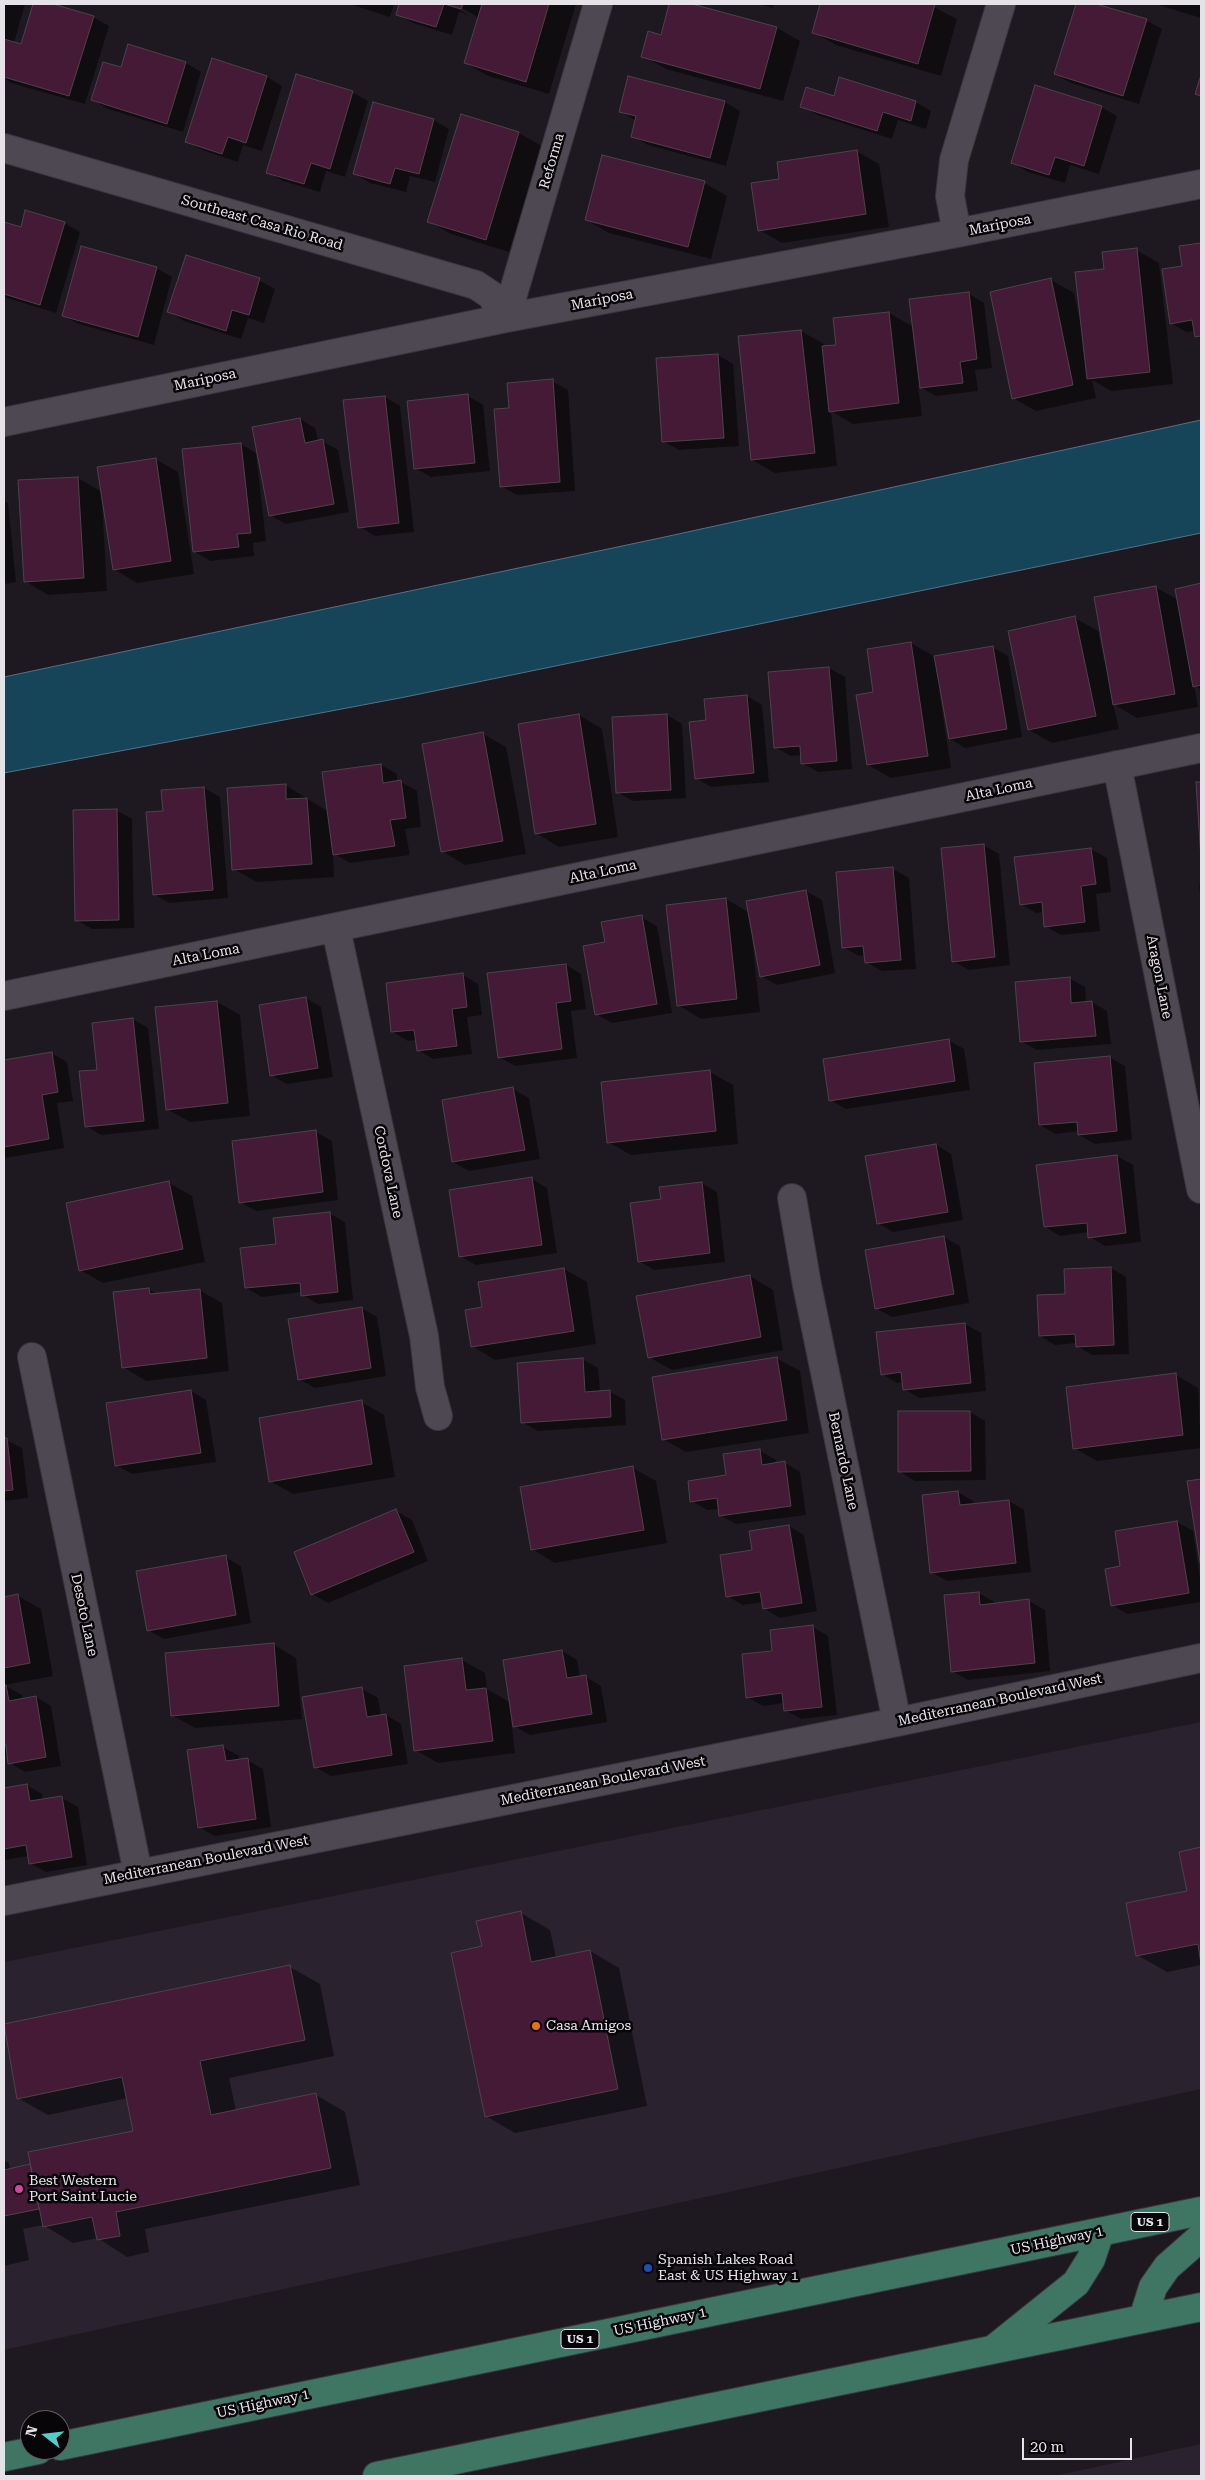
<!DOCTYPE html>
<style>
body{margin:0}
#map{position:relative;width:1205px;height:2480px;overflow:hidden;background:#1e1921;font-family:"Roboto Serif",serif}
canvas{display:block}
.frame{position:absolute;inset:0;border:5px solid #e5e2e8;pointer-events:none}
.north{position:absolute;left:20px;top:2410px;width:50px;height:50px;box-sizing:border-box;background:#070508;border:1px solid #605d62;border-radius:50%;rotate:286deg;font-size:14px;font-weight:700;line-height:20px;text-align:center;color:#e5e2e8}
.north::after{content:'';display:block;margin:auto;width:18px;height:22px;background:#54cdc7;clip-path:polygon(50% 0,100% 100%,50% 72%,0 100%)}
.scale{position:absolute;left:1022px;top:2438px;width:110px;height:22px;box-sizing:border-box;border:2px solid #e5e2e8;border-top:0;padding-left:6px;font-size:15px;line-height:18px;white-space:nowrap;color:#e5e2e8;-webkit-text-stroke:4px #070508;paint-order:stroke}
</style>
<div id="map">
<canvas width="1205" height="2480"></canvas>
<div class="frame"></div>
<div class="north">N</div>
<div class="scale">20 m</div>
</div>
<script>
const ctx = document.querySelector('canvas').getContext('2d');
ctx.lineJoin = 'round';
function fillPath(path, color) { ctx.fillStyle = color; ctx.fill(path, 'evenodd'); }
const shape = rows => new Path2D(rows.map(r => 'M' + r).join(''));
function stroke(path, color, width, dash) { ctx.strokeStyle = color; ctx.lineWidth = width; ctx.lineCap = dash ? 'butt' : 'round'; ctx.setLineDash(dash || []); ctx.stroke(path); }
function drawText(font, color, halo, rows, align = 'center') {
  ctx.font = font + ' "Roboto Serif",serif'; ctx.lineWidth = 5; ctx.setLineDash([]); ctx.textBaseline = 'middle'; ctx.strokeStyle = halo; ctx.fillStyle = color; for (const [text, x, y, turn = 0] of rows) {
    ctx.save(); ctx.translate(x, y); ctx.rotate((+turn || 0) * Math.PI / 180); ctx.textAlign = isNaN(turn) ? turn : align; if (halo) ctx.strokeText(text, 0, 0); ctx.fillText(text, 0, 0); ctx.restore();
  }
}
fillPath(shape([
 [1201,1722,1201,2089,4,2350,4,1962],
 [1201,2444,1201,2476,1054,2476]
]), '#2a222f');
const water = shape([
 [1201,420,1201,533,405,697,4,773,4,677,660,538,1201,420]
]);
fillPath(water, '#164459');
stroke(water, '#547384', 1);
fillPath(shape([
 [4,4,25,4,14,43,22,46,34,4,49,4,93,17,109,26,85,104,11,83,4,78],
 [349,4,394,4,390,17],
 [401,4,576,4,549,94,488,76,465,63,479,18,457,5,455,7,468,15,459,12,452,35,413,23,397,14],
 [671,4,687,4,777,28,800,41,783,101,666,69,643,56,662,36],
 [759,4,774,4,773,8],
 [821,4,928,4,957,19,941,76,836,45,813,32],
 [1077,4,1092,4,1146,20,1162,29,1139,104,1071,83,1055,74],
 [1155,4,1201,4,1201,18],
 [129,46,186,63,201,72,183,132,108,109,93,100,122,69],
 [267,77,282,86,262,151,243,145,238,162,202,150,186,142],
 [629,77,725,102,740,111,726,166,648,145,632,136,635,120,620,111],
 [840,79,916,102,931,111,926,129,898,120,892,139,817,115,802,106,835,97],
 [352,92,368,101,345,177,326,171,320,192,283,181,267,172],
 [374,104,434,120,449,129,435,182,410,176,406,192,370,183,355,174],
 [1101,107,1117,116,1099,174,1070,165,1065,183,1028,172,1013,163],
 [519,133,542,146,509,252,451,234,429,221],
 [856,151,879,164,889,227,782,243,759,230,780,180],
 [704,183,727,196,711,259,609,233,586,220],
 [4,223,21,228,64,223,80,232,56,313,4,297],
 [1201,244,1201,339,1196,336,1195,331,1186,332,1171,323,1184,267,1181,247],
 [1136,250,1159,263,1173,384,1111,391,1092,380,1096,398,1036,411,1013,398,1051,280,1074,293,1081,326,1082,326,1105,270],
 [156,268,172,277,154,345,79,324,63,316],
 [259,280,275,289,264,323,248,318,241,339,184,321,169,312],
 [969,294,984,303,992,368,975,370,978,391,936,396,918,386,922,416,853,424,831,411,837,466,775,473,752,460,801,331,824,344,824,347,838,346,889,313,914,327],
 [718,355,733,364,739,446,679,450,663,441],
 [552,381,568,390,575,491,517,495,501,486,510,410],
 [468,396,483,405,490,471,431,477,415,468],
 [385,397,400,406,414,532,375,536,360,527],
 [300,419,315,428,318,441,322,441,338,450,349,512,286,524,270,515],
 [241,444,256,453,266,541,253,543,254,556,210,561,195,552],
 [155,459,178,472,194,574,137,583,114,569,103,502,102,502,107,591,48,595,25,581,78,478,102,492],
 [4,501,8,503,16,582,4,584],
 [1201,585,1201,690,1194,685,1198,707,1137,718,1113,704,1119,729,1052,743,1029,730,1075,618,1098,631,1104,661,1106,661,1155,587,1178,600,1176,590],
 [911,643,935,657,992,647,1008,656,1022,737,965,748,950,739,941,690,939,690,951,768,891,778,868,765,875,693],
 [829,668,845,677,852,769,818,772,802,763,802,755,791,756,775,747],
 [747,696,762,705,769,782,711,787,696,778,707,721],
 [579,715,602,729,618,837,559,847,536,833],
 [667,715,682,724,686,798,633,801,617,792],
 [483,734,506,747,526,854,465,865,442,851],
 [381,765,397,774,397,782,401,782,417,791,421,827,405,829,410,855,350,863,333,853,334,877,257,882,234,869,285,785,329,812],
 [1197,783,1201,783,1201,847],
 [204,788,220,797,228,898,169,903,154,894,164,812,162,792],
 [116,810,132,819,134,928,92,929,76,920],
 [983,845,999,854,1010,965,969,970,953,961],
 [1091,849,1107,858,1111,892,1096,894,1100,931,1061,935,1045,926,1044,912,1036,913,1021,904],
 [893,869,909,878,916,969,882,971,866,962,865,955,859,956,843,947,837,873],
 [1201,884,1201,904,1199,885],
 [806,891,822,900,835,973,777,985,761,976,753,929,751,929,760,1012,701,1019,678,1005,726,899,750,913],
 [641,917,657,926,672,1013,612,1023,596,1014],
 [566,965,581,974,586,1009,571,1011,577,1058,515,1066,499,1057],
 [463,975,478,984,482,1015,467,1017,472,1054,433,1059,418,1050,417,1040,408,1041,393,1032],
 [1069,978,1085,987,1086,1002,1092,1002,1107,1011,1111,1044,1037,1050,1021,1041],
 [306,998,321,1007,333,1077,287,1084,271,1075],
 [217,1002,240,1015,250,1116,190,1122,167,1109],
 [133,1019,148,1028,159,1129,101,1135,86,1126,98,1071],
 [948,1040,964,1049,970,1090,846,1109,830,1100],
 [51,1053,67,1062,73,1101,57,1103,64,1148,5,1158,4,1061],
 [1109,1057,1125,1066,1132,1140,1095,1144,1079,1135,1079,1131,1056,1134,1040,1125],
 [710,1072,733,1085,738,1144,631,1155,608,1142],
 [513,1089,529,1098,540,1159,469,1171,453,1162],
 [316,1132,332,1141,338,1200,256,1211,240,1202],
 [936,1145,951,1154,963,1220,893,1232,878,1223],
 [1117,1156,1133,1165,1141,1242,1105,1246,1090,1237,1089,1232,1060,1236,1045,1227],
 [532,1179,547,1188,557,1253,476,1265,460,1256],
 [169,1183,192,1196,205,1262,103,1283,80,1270],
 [702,1183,717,1192,725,1262,654,1270,639,1261,662,1200],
 [329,1213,345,1222,353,1300,318,1304,303,1295,302,1292,262,1297,246,1288,277,1246],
 [944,1237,960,1246,969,1303,892,1317,876,1308,866,1251],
 [1111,1268,1126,1277,1129,1354,1092,1355,1077,1346,1077,1343,1055,1345,1040,1336,1066,1295],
 [564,1269,587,1282,596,1344,495,1360,472,1346,483,1309],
 [750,1276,773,1290,783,1350,672,1370,649,1357],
 [149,1289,158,1295,199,1290,222,1303,229,1371,146,1381,123,1367],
 [361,1308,377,1317,386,1376,315,1388,299,1379],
 [965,1324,981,1333,986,1391,920,1398,904,1389,903,1382,897,1383,882,1374,878,1333],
 [776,1358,800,1371,809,1433,686,1452,663,1439],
 [582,1359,598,1368,600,1392,610,1392,625,1400,626,1425,538,1431,522,1422],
 [1176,1375,1198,1388,1201,1448,1097,1461,1074,1448],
 [191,1391,206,1400,216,1462,132,1474,116,1465],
 [361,1402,384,1415,395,1477,293,1494,270,1481],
 [970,1412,985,1421,986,1480,915,1481,900,1472],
 [4,1439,22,1448,28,1498,4,1501],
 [760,1451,776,1460,776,1464,785,1463,800,1472,806,1515,736,1524,720,1515,719,1509,707,1510,692,1501],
 [633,1468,656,1481,667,1543,555,1563,532,1549],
 [1201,1480,1201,1560,1189,1482],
 [958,1492,973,1501,974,1505,1009,1501,1024,1510,1031,1572,947,1581,931,1572],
 [396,1511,412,1520,428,1561,328,1603,312,1594],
 [1177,1522,1193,1531,1201,1585,1201,1602,1128,1614,1112,1605,1122,1567,1116,1532],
 [789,1526,804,1535,817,1611,780,1618,765,1609,763,1602,743,1605,727,1596,753,1551],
 [225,1557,241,1566,251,1623,164,1639,148,1630],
 [979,1593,994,1602,994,1604,1029,1601,1045,1610,1050,1671,968,1680,952,1671],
 [18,1596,41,1609,53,1676,4,1685,4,1598],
 [813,1627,828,1636,837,1715,801,1719,785,1710,784,1703,763,1706,747,1697,773,1652],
 [273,1644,296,1658,302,1719,195,1728,172,1715],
 [562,1651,577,1660,580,1677,586,1677,601,1686,607,1722,530,1735,514,1726,513,1719,511,1719,515,1753,438,1763,415,1750,462,1660,485,1673,487,1689,511,1703],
 [4,1685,22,1695,22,1700,36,1697,51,1706,61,1766,25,1772,10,1763,8,1755,4,1756],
 [362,1689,378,1698,381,1716,386,1715,401,1724,408,1764,331,1776,315,1767],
 [223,1747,239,1756,239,1761,247,1760,263,1769,271,1827,215,1836,199,1827],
 [27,1785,42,1794,43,1801,62,1798,78,1807,87,1865,46,1872,30,1863,29,1856,4,1860,4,1789],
 [1201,1849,1201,1965,1167,1972,1137,1955,1189,1892,1181,1853],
 [521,1913,550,1930,556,1958,590,1951,619,1968,647,2106,515,2133,486,2116,483,1947],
 [290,1967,320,1984,334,2056,229,2078,236,2111,316,2095,345,2112,360,2185,145,2229,149,2252,127,2257,98,2238,73,2243,43,2225,23,2229,29,2260,4,2266,4,2160,9,2163,10,2169,30,2166,32,2167,135,2132,128,2098,48,2115,18,2098,4,2025]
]), '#0007');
const building = shape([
 [33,4,53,4,94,16,69,96,4,77,4,39,21,44,33,4],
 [399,4,463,4,461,9,444,4,436,27,396,15,399,4],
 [482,4,549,4,526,82,464,63,482,4],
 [669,4,692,4,777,27,760,89,641,57,648,31,661,35,669,4],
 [820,4,935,4,918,64,812,33,820,4],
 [1076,4,1096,4,1147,19,1123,96,1054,74,1076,4],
 [128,44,186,62,167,124,91,100,103,62,121,67,128,44],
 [212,58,267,76,246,143,228,137,222,154,185,142,212,58],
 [296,74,353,91,330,169,311,163,304,184,266,173,296,74],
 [1201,75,1201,96,1195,94,1201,75],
 [628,76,725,101,710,158,631,137,636,116,619,112,628,76],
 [839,77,916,101,911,121,883,112,877,131,800,107,806,87,834,96,839,77],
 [1035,85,1102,106,1084,166,1055,157,1049,175,1011,163,1035,85],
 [373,102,434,119,419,174,395,168,390,184,353,174,373,102],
 [461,114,519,132,486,240,427,222,461,114],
 [857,150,866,214,758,231,751,183,779,179,777,162,857,150],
 [602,155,705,181,688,247,585,220,602,155],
 [25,210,65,222,40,305,4,294,4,222,21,227,25,210],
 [1201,243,1201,336,1195,337,1192,320,1170,324,1162,269,1182,266,1179,246,1201,243],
 [81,246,157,267,138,337,62,316,81,246],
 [1137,248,1150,372,1087,379,1075,272,1104,269,1102,252,1137,248],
 [186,255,260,278,249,315,232,310,226,331,167,312,186,255],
 [1051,278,1073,385,1012,399,990,292,1051,278],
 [969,292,977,359,960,362,963,383,920,388,909,299,969,292],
 [889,312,899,403,829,412,822,346,836,345,833,318,889,312],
 [801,330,815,453,751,460,738,336,801,330],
 [718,354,724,438,662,442,656,358,718,354],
 [553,379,560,482,500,487,494,409,509,408,507,383,553,379],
 [468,394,475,463,414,469,407,401,468,394],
 [385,396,399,523,358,528,343,400,385,396],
 [300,418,305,443,323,439,334,504,269,516,252,427,300,418],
 [241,443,251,533,237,534,239,547,193,552,182,449,241,443],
 [156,458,171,561,113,570,97,467,156,458],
 [78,477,84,578,24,582,18,480,78,477],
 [1201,583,1201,685,1193,687,1175,589,1201,583],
 [1156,586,1175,694,1113,705,1094,597,1156,586],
 [1075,616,1096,716,1028,730,1008,631,1075,616],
 [911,642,928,756,867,765,856,695,873,692,867,649,911,642],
 [993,646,1007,729,949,739,934,656,993,646],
 [829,667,837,761,801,764,800,746,774,748,768,672,829,667],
 [747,695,754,773,695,779,689,722,706,720,704,699,747,695],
 [579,714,596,824,535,834,518,724,579,714],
 [667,714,671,790,616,793,612,717,667,714],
 [483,732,503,841,441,852,422,744,483,732],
 [381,764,383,783,401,780,406,818,390,820,395,846,333,855,322,772,381,764],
 [1196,782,1201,782,1201,859,1196,782],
 [286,784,286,799,307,798,312,864,232,870,227,788,286,784],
 [204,787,213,890,153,895,146,812,163,811,161,790,204,787],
 [117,809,119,920,75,921,73,810,117,809],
 [984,844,995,957,952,962,941,848,984,844],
 [1091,848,1096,884,1081,886,1085,922,1044,927,1042,902,1020,905,1014,857,1091,848],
 [893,867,901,960,865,963,863,946,842,948,836,872,893,867],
 [806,890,820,965,760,977,746,901,806,890],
 [726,898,737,999,677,1006,666,905,726,898],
 [642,915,657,1004,595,1015,583,946,605,942,601,922,642,915],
 [566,964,571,1001,556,1003,562,1049,498,1058,487,973,566,964],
 [463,973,467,1007,452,1009,457,1046,417,1051,414,1030,391,1032,386,983,463,973],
 [1070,977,1071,1003,1092,1001,1096,1036,1020,1042,1015,982,1070,977],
 [306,997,318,1068,270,1076,259,1005,306,997],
 [217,1001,228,1103,166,1110,155,1007,217,1001],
 [133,1018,144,1121,85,1127,79,1071,97,1070,92,1023,133,1018],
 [949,1039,955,1081,829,1101,823,1059,949,1039],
 [52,1052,58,1092,42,1095,49,1139,4,1147,4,1060,52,1052],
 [1110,1056,1117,1131,1078,1135,1077,1122,1039,1125,1034,1063,1110,1056],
 [710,1070,716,1131,607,1143,601,1082,710,1070],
 [513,1087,525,1150,452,1162,442,1100,513,1087],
 [316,1130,323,1192,239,1203,232,1141,316,1130],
 [936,1144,948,1212,877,1224,865,1156,936,1144],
 [1117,1155,1126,1233,1088,1238,1087,1223,1044,1227,1036,1165,1117,1155],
 [532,1177,542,1245,459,1257,449,1190,532,1177],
 [169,1181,183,1249,79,1271,66,1203,169,1181],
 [702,1182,710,1253,638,1262,630,1203,661,1199,659,1187,702,1182],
 [330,1212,338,1292,301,1296,300,1283,245,1288,240,1248,276,1244,273,1218,330,1212],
 [944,1236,954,1294,875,1309,865,1250,944,1236],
 [1111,1267,1114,1345,1076,1347,1075,1334,1039,1336,1037,1295,1065,1294,1064,1269,1111,1267],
 [564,1268,574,1331,471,1347,465,1310,482,1307,478,1282,564,1268],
 [750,1275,761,1337,648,1358,636,1296,750,1275],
 [149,1288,150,1294,200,1289,207,1358,122,1368,113,1292,149,1288],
 [362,1307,371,1368,298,1380,288,1319,362,1307],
 [965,1323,971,1383,903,1390,901,1372,881,1375,876,1332,965,1323],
 [777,1357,787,1420,662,1440,652,1377,777,1357],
 [583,1358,585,1392,610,1390,611,1417,521,1423,517,1363,583,1358],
 [1176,1373,1183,1435,1073,1449,1066,1387,1176,1373],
 [191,1390,201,1453,115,1466,106,1403,191,1390],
 [362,1400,372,1464,269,1482,259,1418,362,1400],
 [898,1411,970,1411,971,1471,898,1472,898,1411],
 [4,1438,7,1438,13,1490,4,1491,4,1438],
 [760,1449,762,1465,785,1461,791,1506,719,1516,717,1498,690,1502,688,1481,726,1475,723,1454,760,1449],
 [633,1466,644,1530,531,1550,520,1487,633,1466],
 [1201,1479,1201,1568,1187,1481,1201,1479],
 [958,1491,960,1505,1009,1500,1016,1563,930,1573,922,1495,958,1491],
 [396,1509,414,1552,311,1595,294,1552,396,1509],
 [1177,1521,1189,1593,1111,1606,1105,1569,1120,1566,1115,1531,1177,1521],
 [789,1525,802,1603,763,1609,760,1592,726,1597,720,1555,752,1550,749,1531,789,1525],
 [226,1555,236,1615,147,1631,136,1571,226,1555],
 [979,1592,980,1605,1029,1599,1035,1663,951,1672,944,1595,979,1592],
 [18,1594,30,1663,4,1668,4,1597,18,1594],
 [813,1625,822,1707,784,1711,782,1693,746,1698,742,1654,772,1651,770,1630,813,1625],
 [274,1643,279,1706,171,1716,165,1653,274,1643],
 [562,1650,567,1678,586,1675,592,1714,513,1727,503,1660,562,1650],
 [462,1658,466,1690,486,1688,493,1741,414,1751,404,1666,462,1658],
 [4,1685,6,1685,9,1701,36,1696,46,1757,8,1764,6,1745,4,1745,4,1685],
 [362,1687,367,1717,386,1714,392,1755,314,1768,302,1697,362,1687],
 [223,1745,226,1761,248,1758,256,1819,198,1828,187,1750,223,1745],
 [27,1784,30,1801,62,1796,72,1857,29,1864,26,1845,4,1849,4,1788,27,1784],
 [1201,1847,1201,1964,1198,1944,1136,1956,1126,1903,1187,1891,1179,1852,1201,1847],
 [521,1911,531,1962,590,1950,618,2089,485,2117,451,1953,482,1946,476,1921,521,1911],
 [290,1965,305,2040,200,2061,211,2115,316,2093,331,2168,116,2212,120,2236,97,2240,92,2217,43,2227,28,2152,133,2131,122,2077,17,2099,4,2024,290,1965],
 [30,2164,39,2209,4,2216,4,2170,30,2164]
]);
fillPath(building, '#451a36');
stroke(building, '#4e4349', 1);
const minor = shape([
 [4,148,476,285,491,295,506,318],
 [957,233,950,196,954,160,1001,4],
 [506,318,598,4],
 [4,422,506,318,957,233,1201,184],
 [1117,765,1201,1189],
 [336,929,424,1336,430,1387,438,1416],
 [4,996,1201,748],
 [792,1198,807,1285,897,1722],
 [32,1357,138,1873],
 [4,1901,897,1722,1201,1658]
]);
const primary = shape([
 [1143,2319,1153,2287,1167,2267,1201,2237],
 [995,2348,1076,2283,1091,2259,1100,2232],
 [60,2446,1201,2211],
 [4,2457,38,2450],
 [377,2476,1201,2307]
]);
stroke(minor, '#39363c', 30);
stroke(primary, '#39363c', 30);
stroke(minor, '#4d4851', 28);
stroke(primary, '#3e7663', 28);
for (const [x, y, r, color] of [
 [536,2026,5,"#e8710a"],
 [19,2189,5,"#d1479c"],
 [648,2268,5,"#1a4fb4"]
]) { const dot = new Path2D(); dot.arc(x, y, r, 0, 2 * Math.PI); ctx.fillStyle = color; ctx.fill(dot); stroke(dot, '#070508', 2); }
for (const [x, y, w] of [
 [1150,2222,38],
 [580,2339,38]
]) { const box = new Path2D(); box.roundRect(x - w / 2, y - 9.5, w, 19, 4); ctx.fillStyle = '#070508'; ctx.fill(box); stroke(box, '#e5e2e8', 1); }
drawText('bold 12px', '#e5e2e8', null, [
 ["US 1",1150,2222],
 ["US 1",580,2339]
]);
drawText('14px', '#e5e2e8', '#070508', [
 ["Reforma",552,161,-74],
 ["Southeast Casa Rio Road",262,223,16],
 ["Mariposa",1000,225,-11],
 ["Mariposa",602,300,-11],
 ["Mariposa",205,380,-12],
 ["Alta Loma",999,790,-12],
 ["Alta Loma",603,872,-12],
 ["Alta Loma",206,955,-11],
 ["Aragon Lane",1159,977,79],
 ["Cordova Lane",388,1172,78],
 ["Bernardo Lane",843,1461,78],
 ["Desoto Lane",84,1615,78],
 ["Mediterranean Boulevard West",1000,1700,-12],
 ["Mediterranean Boulevard West",603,1781,-11],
 ["Mediterranean Boulevard West",206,1860,-11],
 ["US Highway 1",1057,2241,-12],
 ["US Highway 1",660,2322,-12],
 ["US Highway 1",263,2404,-12]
]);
drawText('14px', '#e5e2e8', '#070508', [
 ["Casa Amigos",546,2026],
 ["Best Western",29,2181],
 ["Port Saint Lucie",29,2197],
 ["Spanish Lakes Road",658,2260],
 ["East & US Highway 1",658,2276]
], 'left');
</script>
